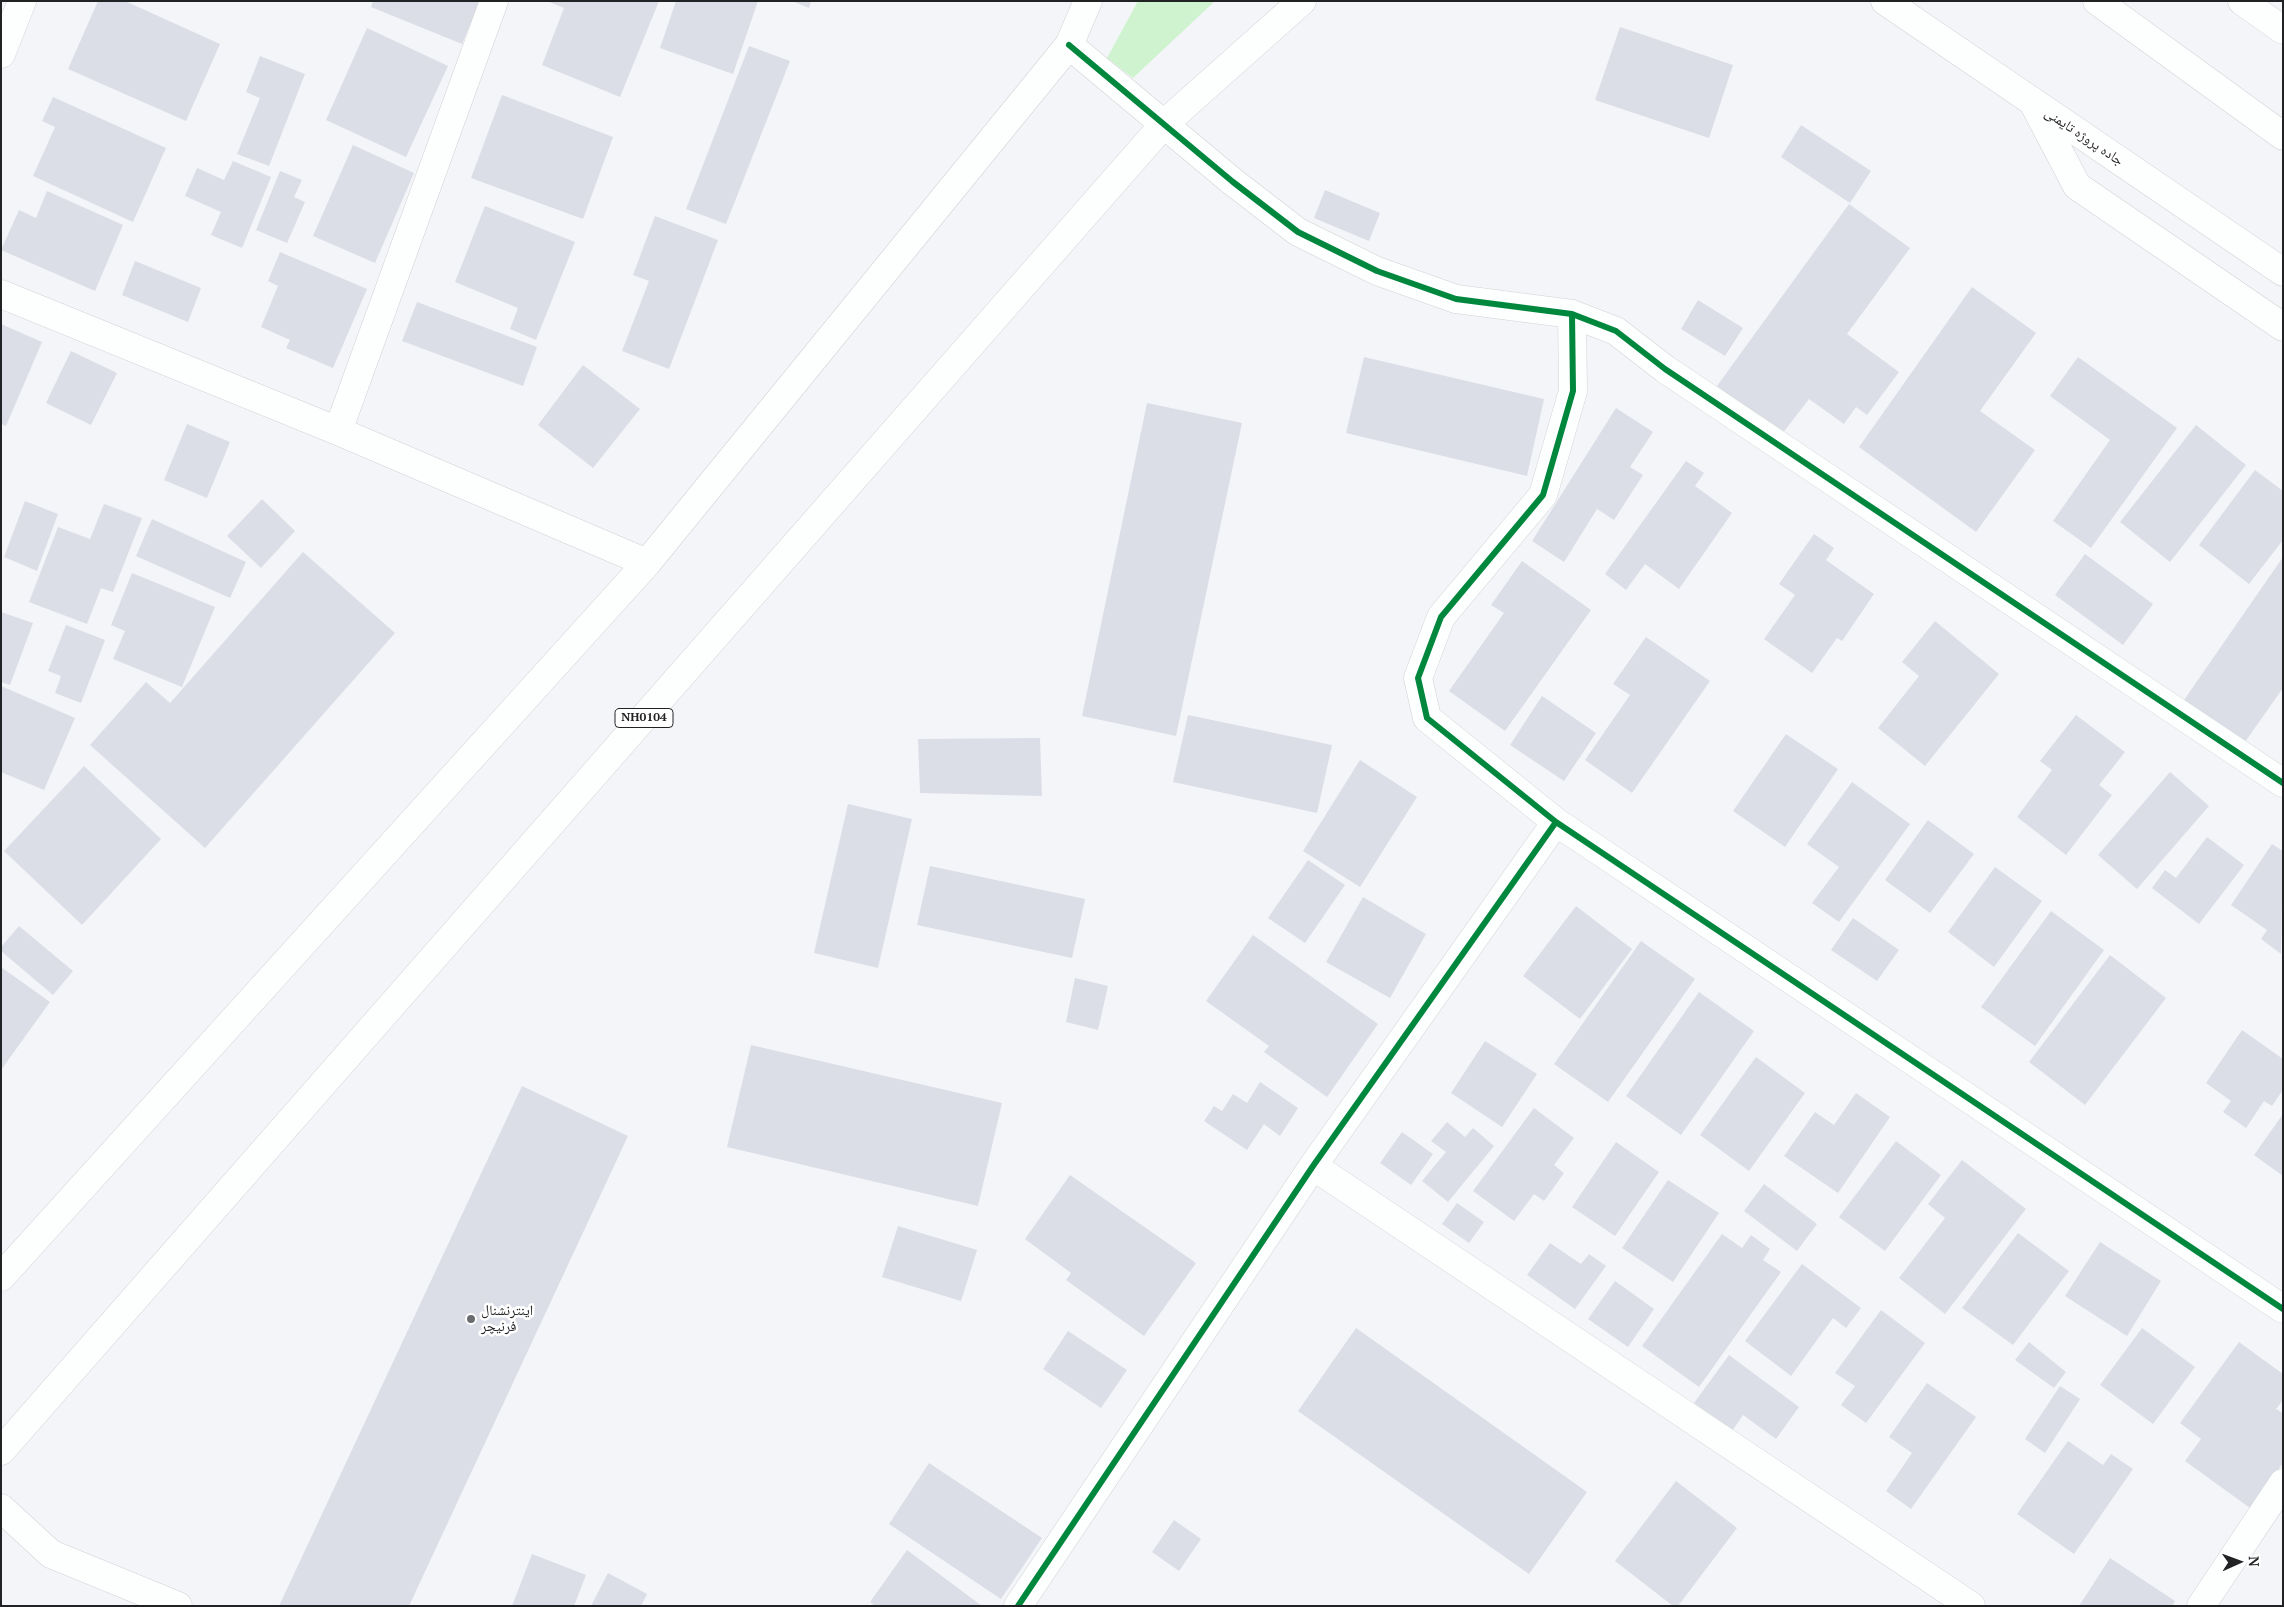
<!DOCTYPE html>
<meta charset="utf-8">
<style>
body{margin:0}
#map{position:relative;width:2284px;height:1607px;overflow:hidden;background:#f4f5f9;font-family:"PT Serif",serif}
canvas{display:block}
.frame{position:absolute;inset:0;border:2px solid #212224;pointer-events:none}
.north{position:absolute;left:2214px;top:1537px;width:50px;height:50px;-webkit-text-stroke:4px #fff;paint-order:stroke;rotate:88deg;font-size:14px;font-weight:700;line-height:20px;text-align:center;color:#212224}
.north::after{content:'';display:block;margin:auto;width:18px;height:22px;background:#212224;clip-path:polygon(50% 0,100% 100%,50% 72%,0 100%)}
</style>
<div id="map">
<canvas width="2284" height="1607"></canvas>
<div class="frame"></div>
<div class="north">N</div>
</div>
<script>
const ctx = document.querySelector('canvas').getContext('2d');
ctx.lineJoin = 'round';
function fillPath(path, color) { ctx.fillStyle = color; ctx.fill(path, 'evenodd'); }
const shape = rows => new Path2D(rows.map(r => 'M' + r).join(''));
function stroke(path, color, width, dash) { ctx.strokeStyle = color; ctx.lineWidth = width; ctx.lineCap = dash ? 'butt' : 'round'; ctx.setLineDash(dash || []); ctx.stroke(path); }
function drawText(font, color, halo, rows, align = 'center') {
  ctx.font = font + ' "PT Serif","Noto Naskh Arabic",serif'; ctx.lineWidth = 5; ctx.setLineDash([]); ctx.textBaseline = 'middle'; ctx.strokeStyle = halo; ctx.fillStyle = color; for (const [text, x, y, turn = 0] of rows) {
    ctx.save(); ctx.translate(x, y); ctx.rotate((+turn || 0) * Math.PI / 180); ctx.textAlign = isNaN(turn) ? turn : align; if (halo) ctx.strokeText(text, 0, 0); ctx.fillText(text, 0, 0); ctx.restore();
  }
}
fillPath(shape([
 [1138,1,1215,1,1133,78,1107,58]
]), '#cef3ce');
fillPath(shape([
 [98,1,125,1,220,44,186,121,68,69],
 [373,1,480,1,462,44,371,7],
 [547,1,659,1,620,97,542,65,564,8],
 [676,1,758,1,733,74,660,48],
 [792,1,811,1,809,8],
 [1620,27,1733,65,1709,138,1595,100],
 [367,28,448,66,406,157,326,120],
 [749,46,790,61,726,224,686,209],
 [260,56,305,74,269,166,237,154,260,98,246,92],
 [502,95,613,137,583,219,471,178],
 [53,97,166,148,133,222,33,176,55,127,42,121],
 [1801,125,1871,171,1850,203,1781,157],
 [353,145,414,173,375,263,313,236],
 [233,161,271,177,242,248,211,235,221,212,185,196,197,168,224,180],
 [280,171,302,180,294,197,305,202,287,243,256,230],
 [1325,190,1380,213,1369,241,1314,218],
 [47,191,123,225,95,291,1,250,19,210,36,218],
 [1849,204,1910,248,1847,334,1899,372,1867,415,1856,407,1844,424,1809,399,1782,434,1717,386],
 [485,206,575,242,536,340,510,329,518,308,455,282],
 [655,216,718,240,669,369,622,351,649,281,633,275],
 [280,252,367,289,333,368,286,348,290,340,261,327,278,286,268,281],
 [135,261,201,288,188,322,122,295],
 [1972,287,2036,333,1980,411,2035,450,1976,532,1859,447],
 [1698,300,1743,328,1725,356,1681,329],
 [417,302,537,347,523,386,402,341],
 [1,324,42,342,6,426,1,424],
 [71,351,117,373,91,425,46,403],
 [1364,357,1544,399,1527,476,1346,433],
 [2078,357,2177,428,2091,548,2053,521,2110,440,2050,396],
 [583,365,640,409,593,468,538,425],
 [1147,403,1242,423,1176,736,1082,716],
 [1616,408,1653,432,1630,467,1643,475,1614,520,1597,509,1564,562,1532,541],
 [187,424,230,442,207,498,164,480],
 [2196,425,2246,465,2170,562,2120,522],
 [1686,461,1704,473,1695,486,1732,513,1679,589,1645,564,1626,590,1605,574],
 [2255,470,2283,491,2283,540,2249,584,2199,545],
 [262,499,295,531,261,568,227,536],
 [25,501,58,514,37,571,4,557],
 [104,504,142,518,113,592,101,588,87,624,29,602,58,527,90,539],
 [152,519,246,562,230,598,136,556],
 [1814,534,1834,548,1826,560,1874,594,1842,641,1837,638,1812,673,1764,639,1795,595,1779,584],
 [303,552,395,633,205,848,90,745,146,682,170,703],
 [2085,554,2153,604,2123,645,2055,595],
 [2283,557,2283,688,2245,742,2184,700],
 [1522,561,1591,610,1505,731,1449,691,1504,613,1491,605],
 [132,573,215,607,182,687,113,659,125,631,111,625],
 [1,612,33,623,10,685,1,682],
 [1935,621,1999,674,1925,766,1878,728,1919,676,1902,662],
 [66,625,105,640,81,703,55,693,61,676,48,671],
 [1646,637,1710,681,1632,793,1585,760,1630,695,1613,684],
 [1,686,75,718,44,790,1,772],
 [1542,696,1596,733,1564,781,1510,745],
 [1188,715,1332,745,1317,813,1173,782],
 [2076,715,2125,752,2099,785,2112,795,2066,855,2017,817,2052,770,2040,761],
 [1786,734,1838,769,1785,847,1733,811],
 [1040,738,1042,796,920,793,918,739],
 [1360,760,1417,797,1360,887,1303,851],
 [84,766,161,839,82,925,4,851],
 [2170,772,2209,806,2137,889,2098,855],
 [1852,782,1910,824,1839,922,1812,903,1839,867,1807,844],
 [848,804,912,819,878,968,814,953],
 [1928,820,1974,854,1930,913,1885,880],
 [2207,837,2244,865,2199,924,2152,888,2165,870,2176,878],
 [2272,844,2283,851,2281,954,2261,939,2267,930,2231,905],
 [1308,860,1345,885,1305,943,1268,918],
 [930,866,1085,899,1072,958,917,925],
 [1995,867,2042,901,1994,967,1948,932],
 [1363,897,1426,934,1390,998,1326,962],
 [1576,906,1632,949,1580,1019,1523,976],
 [2051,911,2104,950,2035,1046,1981,1007],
 [1853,918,1899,950,1877,981,1831,950],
 [19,926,73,971,53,995,1,951,1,947],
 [1253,935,1378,1024,1327,1097,1264,1052,1269,1046,1206,1001],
 [1641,941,1695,979,1608,1102,1554,1064],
 [2110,955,2166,998,2085,1105,2029,1062],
 [1,967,50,1002,1,1070],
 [1075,978,1108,986,1098,1030,1066,1022],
 [1699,992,1754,1031,1681,1135,1626,1096],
 [2242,1030,2283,1059,2283,1090,2272,1106,2264,1101,2246,1128,2223,1112,2231,1101,2206,1083],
 [1485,1041,1537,1074,1502,1127,1451,1093],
 [751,1045,1002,1103,978,1206,727,1147],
 [1756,1057,1805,1093,1749,1171,1700,1135],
 [1260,1082,1298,1108,1280,1136,1264,1124,1247,1150,1204,1121,1214,1106,1222,1111,1233,1094,1247,1103],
 [522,1086,628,1136,409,1606,279,1606],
 [1856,1093,1890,1117,1838,1193,1784,1156,1815,1112,1834,1125],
 [1534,1108,1574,1138,1554,1165,1564,1173,1544,1201,1534,1194,1514,1221,1473,1191],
 [2283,1114,2283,1176,2254,1155],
 [1447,1122,1465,1137,1473,1128,1494,1146,1448,1202,1422,1181,1446,1152,1431,1141],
 [1402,1132,1433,1154,1411,1185,1380,1163],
 [1896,1141,1941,1175,1885,1251,1839,1217],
 [1616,1142,1659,1172,1615,1236,1572,1207],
 [1962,1160,2026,1209,1945,1314,1899,1278,1945,1218,1928,1204],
 [1070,1175,1196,1263,1144,1336,1066,1280,1071,1273,1025,1239],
 [1668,1180,1719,1213,1673,1282,1622,1248],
 [1764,1184,1817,1224,1797,1251,1744,1211],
 [1457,1203,1484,1222,1469,1243,1442,1224],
 [898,1226,977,1250,961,1301,882,1277],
 [2018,1233,2069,1271,2013,1345,1962,1308],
 [1722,1234,1742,1248,1751,1235,1770,1249,1763,1260,1781,1272,1699,1387,1642,1346],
 [2100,1242,2161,1281,2127,1336,2065,1296],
 [1550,1243,1581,1264,1589,1254,1606,1266,1575,1309,1527,1275],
 [1802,1264,1861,1308,1846,1328,1833,1318,1791,1376,1745,1341],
 [1615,1281,1654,1309,1628,1347,1588,1319],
 [1881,1310,1925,1343,1866,1423,1841,1405,1855,1386,1835,1373],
 [1356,1328,1587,1492,1529,1574,1298,1411],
 [2142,1328,2195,1367,2153,1424,2100,1385],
 [1068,1331,1127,1370,1101,1408,1043,1369],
 [2029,1342,2066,1372,2054,1388,2015,1360],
 [2239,1342,2283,1374,2283,1400,2276,1409,2283,1413,2283,1463,2250,1508,2185,1461,2201,1439,2180,1423],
 [1729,1355,1799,1407,1776,1439,1743,1415,1732,1431,1694,1403],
 [1927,1383,1976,1417,1911,1509,1886,1491,1912,1453,1889,1437],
 [2060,1386,2080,1399,2045,1453,2025,1439],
 [2068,1441,2103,1465,2111,1454,2133,1469,2074,1554,2017,1514],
 [929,1463,1042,1538,1001,1599,889,1524],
 [1676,1481,1737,1528,1678,1606,1673,1606,1615,1561],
 [1174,1520,1201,1539,1179,1571,1152,1552],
 [907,1550,982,1606,875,1606,870,1602],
 [532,1554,586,1575,574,1606,512,1606],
 [2110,1558,2175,1601,2172,1606,2079,1606],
 [608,1573,647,1594,641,1606,591,1606]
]), '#dcdee7');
const minor = shape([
 [1069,45,1233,182,1298,232,1377,271,1456,299,1572,314,1616,331,1665,369,2283,783],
 [1,54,22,1],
 [1,294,338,431,647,563],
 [1572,314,1573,391,1543,495,1441,617,1418,678,1427,718,1556,822,2283,1309],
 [338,431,494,1],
 [1313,1166,1971,1606],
 [1,1508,51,1554,178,1606],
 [1018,1606,1313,1166,1556,822],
 [2201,1606,2283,1483]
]);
const secondary = shape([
 [1885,1,2283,272],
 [2097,1,2283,136],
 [2242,1,2283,30],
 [2035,106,2077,186,2283,327]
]);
const trunk = shape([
 [1,1277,647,563,1069,45,1088,1],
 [1,1451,1165,123,1302,1]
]);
stroke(minor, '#d2d2d5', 29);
stroke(secondary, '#d2d2d5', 29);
stroke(trunk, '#d2d2d5', 29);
stroke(minor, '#fdfefe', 28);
stroke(secondary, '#fdfefe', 28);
stroke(trunk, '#fdfefe', 28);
stroke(shape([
 [1069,45,1233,182,1298,232,1377,271,1456,299,1572,314,1616,331,1665,369,2283,783],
 [1572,314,1573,391,1543,495,1441,617,1418,678,1427,718,1556,822,2283,1309],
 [1018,1606,1313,1166,1556,822]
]), '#00873e', 6);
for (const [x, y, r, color] of [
 [471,1319,5,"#6b6c6f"]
]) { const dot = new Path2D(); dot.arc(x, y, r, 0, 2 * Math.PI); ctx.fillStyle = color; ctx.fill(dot); stroke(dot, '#fff', 2); }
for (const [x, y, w] of [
 [644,718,58]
]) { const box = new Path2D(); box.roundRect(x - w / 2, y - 9.5, w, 19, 4); ctx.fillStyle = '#fff'; ctx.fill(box); stroke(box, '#212224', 1); }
drawText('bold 12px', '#212224', null, [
 ["NH0104",644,718]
]);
drawText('14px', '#212224', '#fff', [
 ["جاده پروژه تایمنی",2084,137,34]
]);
drawText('14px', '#212224', '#fff', [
 ["اینترنشنال",481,1311],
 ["فرنیچر",481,1327]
], 'left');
</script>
